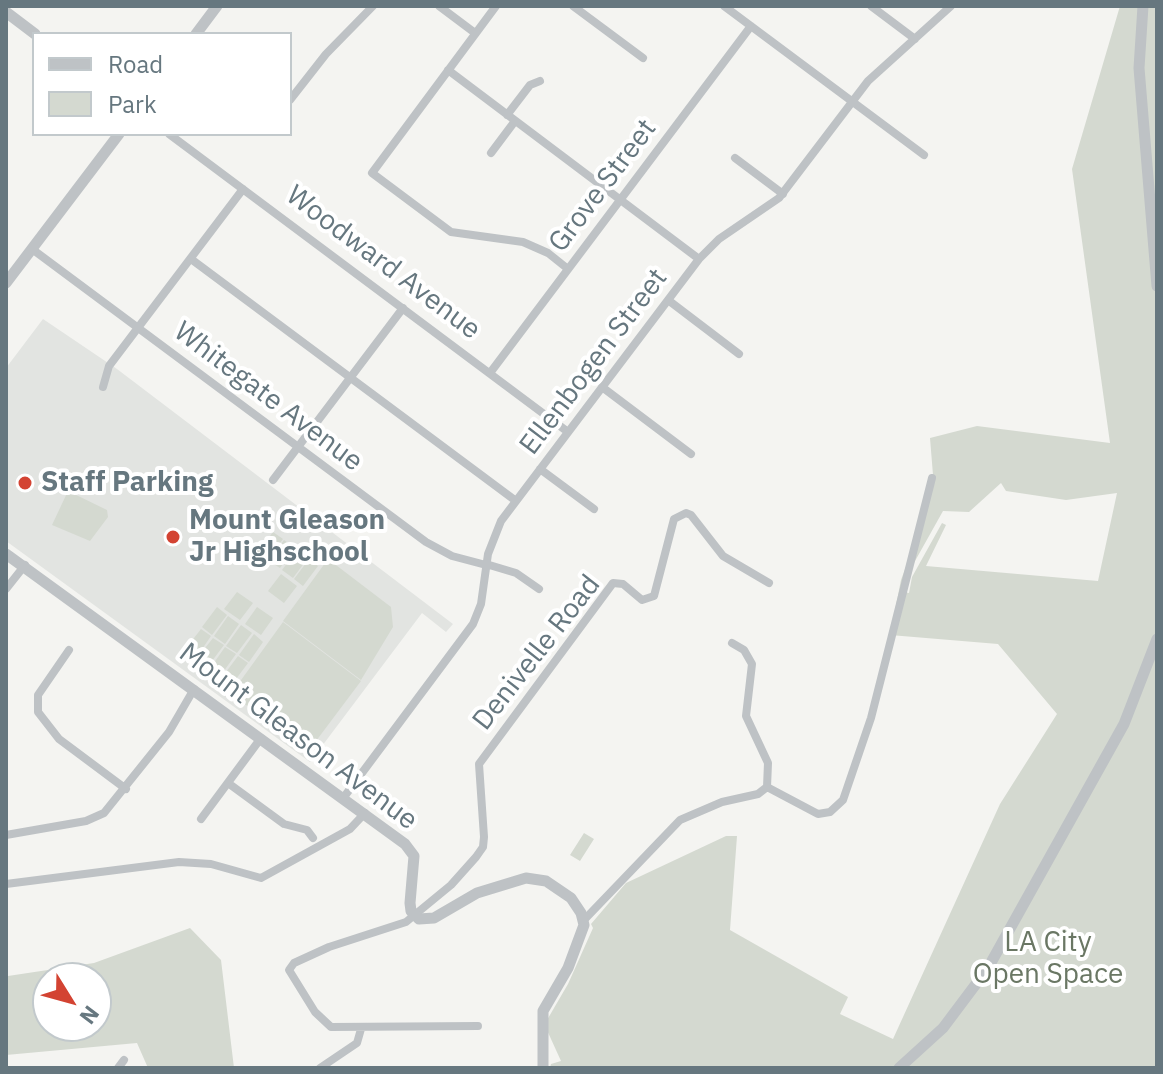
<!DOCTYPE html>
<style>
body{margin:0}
#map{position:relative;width:1163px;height:1074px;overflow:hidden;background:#f4f4f1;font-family:"IBM Plex Sans",sans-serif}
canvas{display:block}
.frame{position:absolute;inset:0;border:8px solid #66777f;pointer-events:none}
.legend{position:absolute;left:32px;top:32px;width:260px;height:104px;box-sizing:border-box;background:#fff;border:2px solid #c2c9cc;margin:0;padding:10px 14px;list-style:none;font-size:24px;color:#66777f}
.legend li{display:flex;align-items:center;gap:16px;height:40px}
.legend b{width:40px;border:2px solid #c2c9cc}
.north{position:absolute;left:32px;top:962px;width:80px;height:80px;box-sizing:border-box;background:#fff;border:2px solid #c2c9cc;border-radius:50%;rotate:127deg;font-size:22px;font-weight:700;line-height:32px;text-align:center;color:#66777f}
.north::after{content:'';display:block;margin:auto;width:28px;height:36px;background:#d34332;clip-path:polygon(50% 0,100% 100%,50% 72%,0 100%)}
</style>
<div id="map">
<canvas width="1163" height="1074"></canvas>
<div class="frame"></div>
<ul class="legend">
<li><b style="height:10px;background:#bec2c5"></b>Road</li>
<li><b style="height:22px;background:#d4d9d0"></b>Park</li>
</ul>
<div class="north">N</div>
</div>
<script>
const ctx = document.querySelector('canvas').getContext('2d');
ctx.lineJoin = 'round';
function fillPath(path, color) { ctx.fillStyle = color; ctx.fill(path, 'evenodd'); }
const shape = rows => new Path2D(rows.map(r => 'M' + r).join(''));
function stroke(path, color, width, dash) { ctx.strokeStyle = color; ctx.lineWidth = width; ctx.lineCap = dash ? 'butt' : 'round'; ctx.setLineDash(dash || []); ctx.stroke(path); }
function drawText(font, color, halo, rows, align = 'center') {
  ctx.font = font + ' "IBM Plex Sans",sans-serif'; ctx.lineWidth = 8; ctx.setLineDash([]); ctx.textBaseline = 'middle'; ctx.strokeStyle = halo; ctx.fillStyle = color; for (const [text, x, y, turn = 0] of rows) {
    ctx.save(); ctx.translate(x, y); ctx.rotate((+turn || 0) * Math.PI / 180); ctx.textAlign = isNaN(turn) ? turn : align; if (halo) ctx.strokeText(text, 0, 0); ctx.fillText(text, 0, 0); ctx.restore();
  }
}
fillPath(shape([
 [43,319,117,369,453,624,446,632,422,613,310,762,6,541,6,368]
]), '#e2e4e1');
fillPath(shape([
 [1120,6,1157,6,1157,1068,550,1068,551,1064,561,1061,546,1028,547,1020,568,984,593,928,591,924,626,883,726,836,737,836,730,930,848,997,840,1014,893,1039,1000,804,1057,714,998,644,890,635,901,580,921,526,933,475,930,438,977,426,1110,443,1072,169],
 [1001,483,1006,491,1066,500,1117,493,1098,581,926,566,946,525,942,523,912,577,909,593,904,592,910,570,943,511,969,512],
 [68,491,107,510,108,517,90,541,52,525],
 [273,532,283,539,268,559,258,552],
 [284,540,295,548,280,568,269,561],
 [297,550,308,558,293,578,282,570],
 [309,559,318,566,303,586,294,579],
 [328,559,391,607,393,627,361,680,283,621],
 [281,574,297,586,284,603,268,591],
 [237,592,253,603,240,620,224,609],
 [217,607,227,615,212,635,202,627],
 [257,607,273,618,261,635,245,624],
 [228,616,239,624,225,644,214,636],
 [283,622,361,681,310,749,304,750,237,698,236,687],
 [241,625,252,633,237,653,226,646],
 [201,629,211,636,198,655,187,647],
 [254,634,263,642,249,662,239,655],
 [213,638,224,645,209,665,198,657],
 [225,647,236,654,221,675,211,667],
 [238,656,248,663,233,683,223,676],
 [584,833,594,839,580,861,570,855],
 [190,928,221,960,234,1068,148,1068,137,1043,6,1055,8,976,94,963],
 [48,978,96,978,96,1026,48,1026]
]), '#d4d9d0');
stroke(shape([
 [439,6,475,33],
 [496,6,372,173,451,232,523,242,548,253,568,269],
 [573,6,643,58],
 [724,6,924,155],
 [871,6,915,39],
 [448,70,699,259],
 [290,100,326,54,373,6],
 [507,115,530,85,540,81],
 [169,134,568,432],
 [491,153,515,121],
 [735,158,783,194],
 [32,249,426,542,452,556,486,565],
 [191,259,516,501],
 [668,300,739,354],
 [490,373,751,26],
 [103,387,109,366,243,189],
 [602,387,691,454],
 [540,469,594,509],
 [273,480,403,308],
 [486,564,516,573,539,589],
 [6,589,25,565],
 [69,650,38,695,38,712,59,739,126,789],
 [228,783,284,824,307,830,313,838],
 [767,787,818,814,830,812,843,800,871,718,932,478],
 [344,797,473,624,481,604,488,554,501,521,699,259,719,239,779,198,868,81,951,6],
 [201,819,261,738],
 [6,835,86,821,104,813,169,732,194,689],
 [6,884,179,862,211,864,261,878,350,829,365,813],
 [584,920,680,820,722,802,758,794,767,787,768,763,746,716,752,664,744,650,732,643],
 [478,1026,331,1027,315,1012,289,970,294,963,329,947,406,922,451,885,476,857,483,847,484,837,479,764,613,583,623,584,642,600,654,596,674,519,686,513,691,515,723,556,769,583],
 [118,1068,124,1060],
 [320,1068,357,1043,361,1029]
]), '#bec2c5', 8);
stroke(shape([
 [1143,6,1139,68,1157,286],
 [6,12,35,34],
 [196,34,217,6],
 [6,283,119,134],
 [6,554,405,844,414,856,410,903,411,911,419,919,434,918,477,893,526,878,546,881,571,898,581,913,584,925,568,968,543,1011,543,1068],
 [899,1068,943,1028,988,968,1124,724,1157,639]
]), '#bec2c5', 11);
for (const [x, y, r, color] of [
 [25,483,8,"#d34332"],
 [173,537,8,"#d34332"]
]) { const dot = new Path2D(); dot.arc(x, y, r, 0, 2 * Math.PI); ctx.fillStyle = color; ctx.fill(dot); stroke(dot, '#fff', 3); }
drawText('28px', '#66777f', '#fff', [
 ["Grove Street",603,186,-53],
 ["Woodward Avenue",383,263,37],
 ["Ellenbogen Street",594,362,-53],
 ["Whitegate Avenue",268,397,37],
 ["Denivelle Road",537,653,-52],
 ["Mount Gleason Avenue",298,737,37]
]);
drawText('bold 28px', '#66777f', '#fff', [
 ["Staff Parking",41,483],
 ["Mount Gleason",189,521],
 ["Jr Highschool",189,553]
], 'left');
drawText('28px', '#6a7764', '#fff', [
 ["LA City",1048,943],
 ["Open Space",1048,975]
]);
</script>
